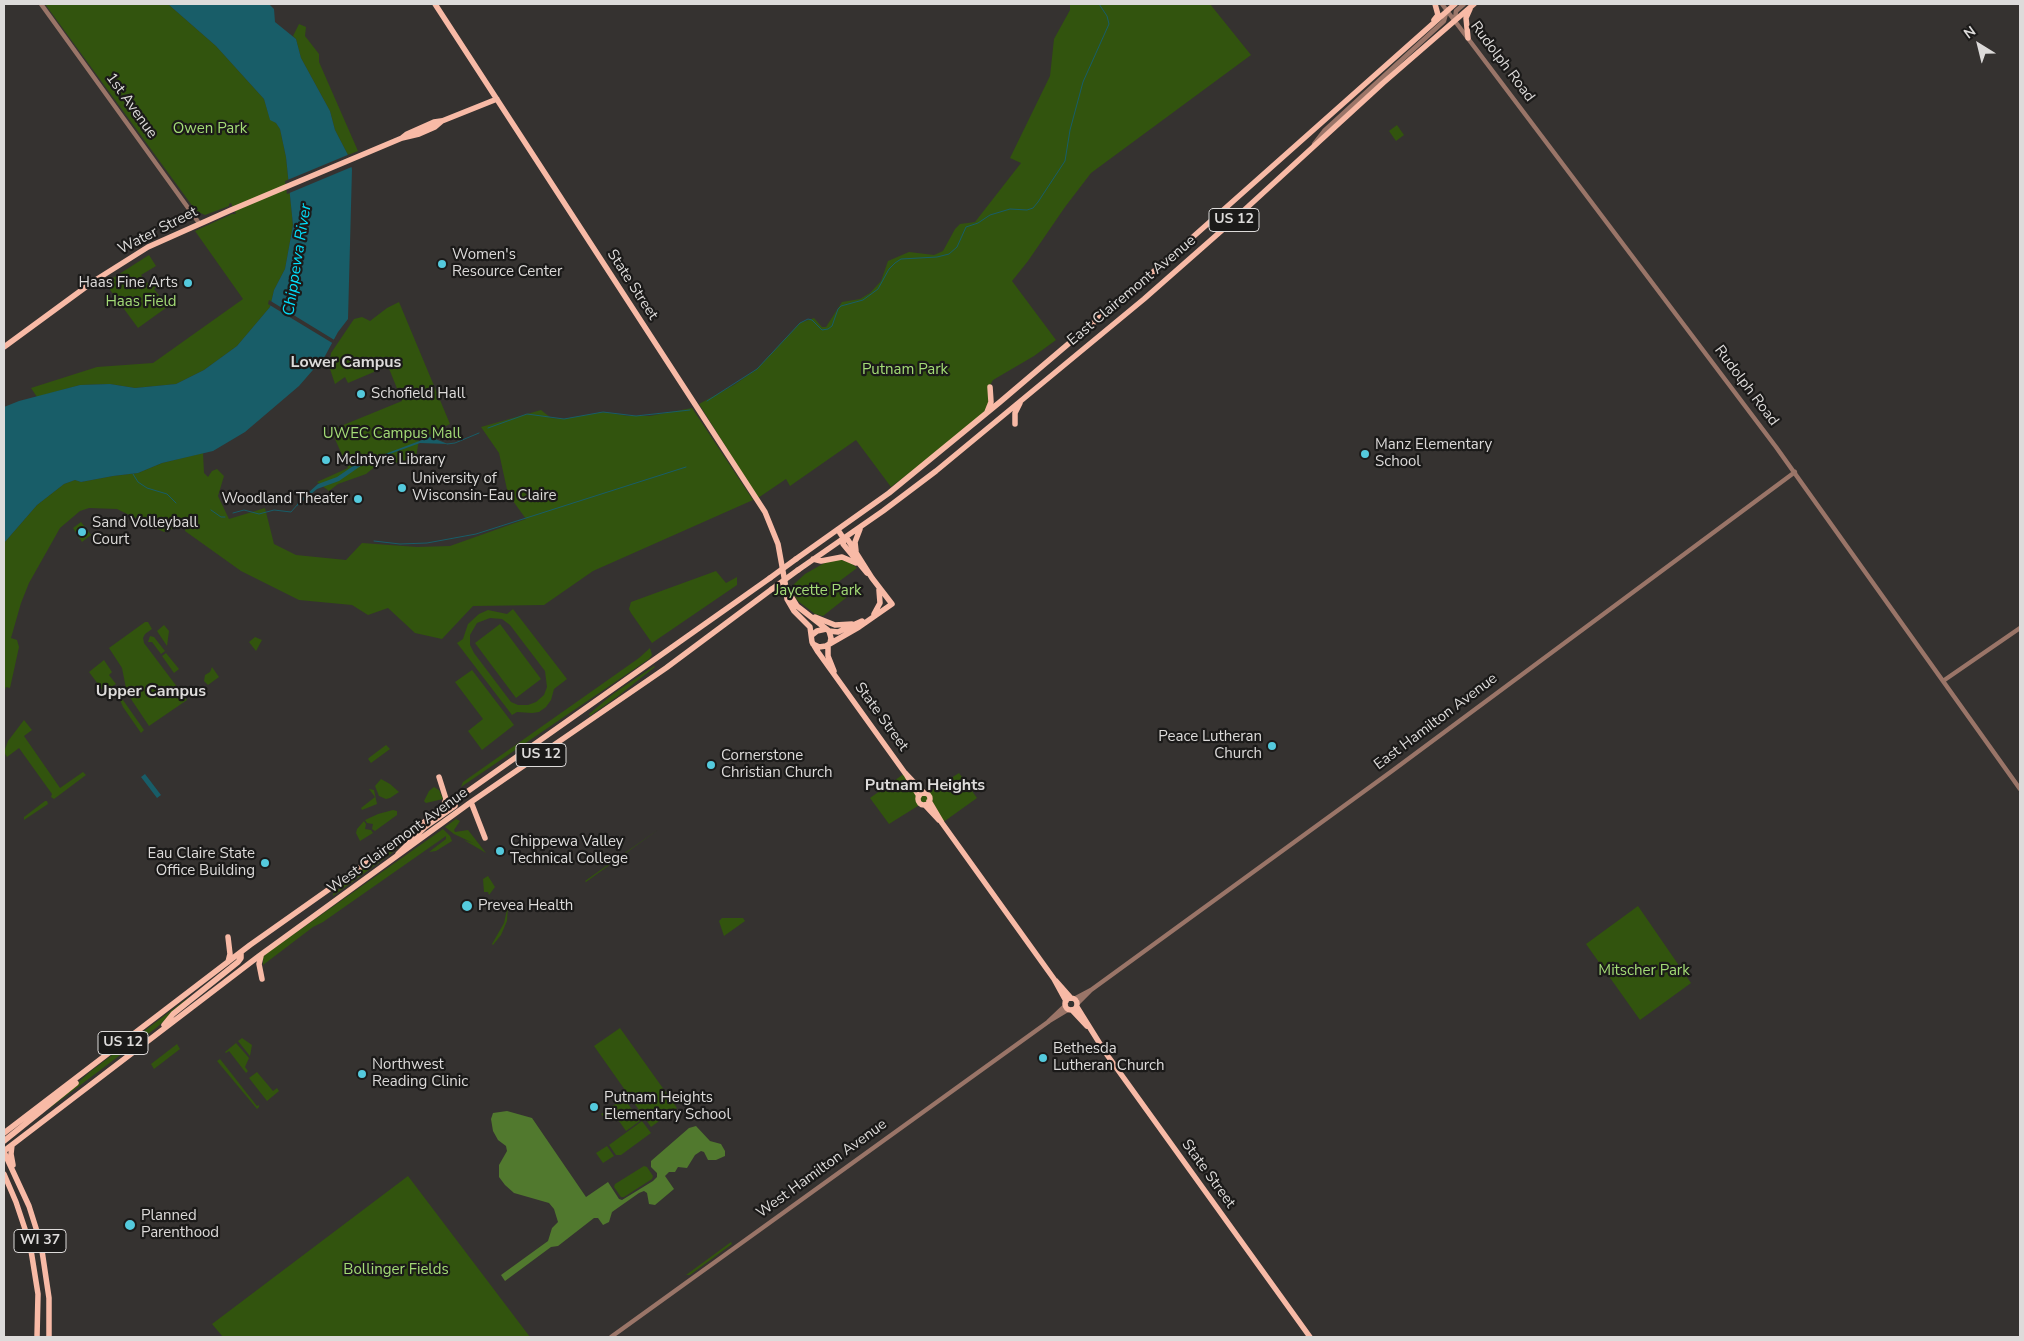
<!DOCTYPE html>
<style>
body{margin:0}
#map{position:relative;width:2024px;height:1341px;overflow:hidden;background:#353230;font-family:"Nunito Sans",sans-serif}
canvas{display:block}
.frame{position:absolute;inset:0;border:5px solid #dddbda;pointer-events:none}
.north{position:absolute;left:1954px;top:20px;width:50px;height:50px;-webkit-text-stroke:4px #1b1a19;paint-order:stroke;rotate:324deg;font-size:14px;font-weight:700;line-height:20px;text-align:center;color:#dddbda}
.north::after{content:'';display:block;margin:auto;width:18px;height:22px;background:#dddbda;clip-path:polygon(50% 0,100% 100%,50% 72%,0 100%)}
</style>
<div id="map">
<canvas width="2024" height="1341"></canvas>
<div class="frame"></div>
<div class="north">N</div>
</div>
<script>
const ctx = document.querySelector('canvas').getContext('2d');
ctx.lineJoin = 'round';
function fillPath(path, color) { ctx.fillStyle = color; ctx.fill(path, 'evenodd'); }
const shape = rows => new Path2D(rows.map(r => 'M' + r).join(''));
function stroke(path, color, width, dash) { ctx.strokeStyle = color; ctx.lineWidth = width; ctx.lineCap = dash ? 'butt' : 'round'; ctx.setLineDash(dash || []); ctx.stroke(path); }
function drawText(font, color, halo, rows, align = 'center') {
  ctx.font = font + ' "Nunito Sans",sans-serif'; ctx.lineWidth = 4.5; ctx.setLineDash([]); ctx.textBaseline = 'middle'; ctx.strokeStyle = halo; ctx.fillStyle = color; for (const [text, x, y, turn = 0] of rows) {
    ctx.save(); ctx.translate(x, y); ctx.rotate((+turn || 0) * Math.PI / 180); ctx.textAlign = isNaN(turn) ? turn : align; if (halo) ctx.strokeText(text, 0, 0); ctx.fillText(text, 0, 0); ctx.restore();
  }
}
fillPath(shape([
 [45,4,168,4,216,46,264,99,270,119,276,123,280,129,286,157,293,225,285,269,274,290,270,307,237,346,204,370,176,384,135,388,110,384,80,385,37,397,31,388,97,367,153,363,243,299,195,231,232,214,236,214,231,203,229,204,229,206,205,215,196,211],
 [1070,4,1210,4,1251,55,1091,173,1065,207,1028,261,1012,281,1056,340,1034,356,993,380,990,385,987,413,891,487,856,440,790,486,786,479,758,498,699,404,734,385,757,369,800,323,814,318,822,327,826,327,842,302,860,299,870,293,881,281,888,261,909,252,934,255,943,251,955,229,960,224,975,222,1021,163,1010,158,1050,76,1054,39,1070,10],
 [299,24,306,27,305,36,319,54,319,62,358,151,348,155,335,130,330,111,301,58,296,39,293,36],
 [1397,125,1404,135,1396,141,1389,131],
 [149,255,156,266,141,275,149,285,155,281,158,285,154,289,164,302,167,301,170,305,138,328,105,283],
 [399,302,450,424,419,440,416,457,402,463,388,462,377,465,366,474,338,484,329,491,317,482,348,468,334,437,336,428,402,401,388,366,348,383,345,377,335,384,329,366,331,353,354,319,362,317,370,321,387,308],
 [692,408,753,500,593,571,544,605,473,606,442,639,415,633,388,608,368,615,352,605,299,600,241,571,185,531,187,523,164,532,117,509,89,508,80,511,60,528,29,583,21,603,11,638,17,640,19,647,10,688,6,687,4,693,4,543,37,505,64,484,75,480,81,482,113,476,138,473,162,463,203,453,204,473,208,477,212,471,217,469,224,476,218,496,229,519,265,508,274,544,296,555,346,560,362,543,417,547,450,546,526,519,508,494,499,453,481,427,541,410,551,418,564,419,603,412,628,416,650,416],
 [81,522,91,535,82,542,73,528],
 [839,559,851,563,857,568,837,583,847,597,823,616,815,614,798,601,794,595,792,586,805,574,826,562],
 [716,571,726,583,737,577,737,585,652,643,631,613,629,609,631,602],
 [513,609,567,679,554,689,551,700,546,707,539,712,532,713,517,712,512,715,457,643,463,639,468,624,479,614,488,610,507,614],
 [490,618,502,619,510,625,545,671,547,687,544,695,536,702,528,705,518,705,511,702,474,653,470,645,470,635,477,623],
 [145,622,148,622,152,629,145,634,143,638,144,643,187,700,149,726,127,693,122,668,109,648],
 [500,624,541,679,516,698,475,643],
 [164,625,169,631,167,646,157,631],
 [150,636,154,637,165,651,161,654,152,642,148,642],
 [255,637,262,640,256,651,249,642],
 [650,648,652,655,649,659,461,787,463,782,639,658],
 [166,653,179,669,174,673,162,656],
 [104,660,112,672,109,675,116,684,104,692,89,672],
 [654,666,655,667,618,696,590,716,589,714,613,694],
 [212,667,219,677,208,685,204,681,205,675,210,672],
 [472,670,514,725,482,750,468,731,483,719,455,682],
 [119,698,123,700,144,730,141,733,123,707],
 [24,720,32,730,24,736,60,788,83,772,86,775,54,799,51,797,52,794,19,748,7,757,4,752,8,741],
 [386,745,390,749,371,763,368,759,370,757],
 [905,773,923,793,927,793,959,773,977,798,942,823,921,804,889,824,870,798],
 [381,779,390,784,399,792,390,798,386,799,379,796,375,786],
 [434,787,439,790,443,799,426,803,424,801,429,791],
 [369,789,374,790,377,804,362,810,361,808,375,797],
 [45,801,47,801,48,804,24,820,24,817],
 [393,810,397,811,397,815,375,831,372,829,373,824,367,823,365,820,378,814],
 [456,819,460,821,454,830,455,832,468,830,486,853,464,840,473,843,454,834,445,827],
 [364,821,366,824,365,829,371,830,373,833,360,841,356,833,357,829],
 [422,826,414,835,389,855,333,896,333,894,364,867],
 [443,829,450,836,452,841,436,851,429,852,446,839,446,836,323,922,313,927,263,965,263,957,267,953],
 [659,829,586,882,585,881],
 [488,876,495,887,489,895,488,892,484,892,483,879],
 [508,905,507,921,501,935,493,945,492,944,504,923],
 [1638,906,1691,983,1640,1020,1586,944],
 [722,918,743,918,745,921,724,936,719,921],
 [188,998,189,1000,156,1028,50,1108,50,1107,91,1071],
 [620,1028,677,1108,651,1127,594,1046],
 [242,1038,252,1045,250,1056,238,1041],
 [236,1043,249,1058,245,1067,248,1071,246,1073,229,1051,226,1053,225,1052],
 [177,1044,180,1049,154,1069,151,1064],
 [220,1059,257,1106,259,1105,259,1107,257,1109,217,1061],
 [257,1072,273,1091,277,1088,279,1091,267,1101,249,1078],
 [624,1098,640,1121,626,1131,614,1114,606,1120,601,1114],
 [642,1121,651,1133,621,1155,616,1155,609,1145],
 [607,1146,614,1156,603,1163,596,1153],
 [644,1166,647,1167,653,1176,652,1179,624,1197,621,1197,614,1187,615,1184],
 [408,1176,530,1337,223,1337,212,1324],
 [731,1242,732,1244,690,1275,686,1275]
]), '#32540e');
fillPath(shape([
 [507,1111,532,1118,586,1197,608,1182,619,1199,622,1200,653,1181,657,1177,657,1173,651,1167,651,1161,689,1128,696,1126,710,1141,721,1144,725,1151,725,1156,716,1160,708,1160,704,1152,701,1151,695,1155,687,1168,678,1167,675,1172,669,1172,665,1176,674,1189,655,1205,649,1204,647,1193,644,1191,639,1193,612,1212,609,1222,603,1225,598,1218,594,1218,558,1246,551,1247,505,1281,501,1275,548,1241,552,1228,558,1222,554,1209,549,1203,514,1193,505,1185,499,1177,499,1165,507,1151,506,1146,498,1140,493,1131,491,1119,493,1113]
]), '#51792e');
fillPath(shape([
 [168,4,269,4,274,9,275,22,296,39,301,58,330,111,335,130,348,155,352,169,348,319,338,332,325,356,299,386,245,432,213,451,162,463,138,473,113,476,81,482,75,480,64,484,37,505,4,543,4,407,19,401,80,385,110,384,135,388,176,384,204,370,237,346,270,307,274,290,285,269,293,225,286,157,280,129,276,123,270,120,264,99,216,46],
 [430,437,448,444,420,443,365,463,339,481,317,489,297,506,298,502,318,484,337,477,362,460,385,454],
 [145,774,161,795,157,798,141,777]
]), '#185d68');
fillPath(shape([
 [350,154,354,166,287,194,285,181],
 [269,300,336,341,334,344,268,304]
]), '#353230');
stroke(shape([
 [707,401,757,369,800,323,808,319,812,320,822,330,828,329,832,326,838,309,841,306,863,300,878,289,889,269,895,263,901,259,937,257,949,254,957,247,966,227,978,223,990,215,1010,209,1027,210,1033,208,1038,202,1065,161,1070,130,1083,82,1109,24,1107,16,1099,4],
 [488,428,527,414,564,419,603,412,636,416,690,410],
 [447,444,455,443,479,433],
 [133,474,138,482,147,488,167,494,176,503],
 [211,510,221,517,225,517],
 [233,513,244,510,259,514,274,510,291,512,298,504],
 [374,541,400,544,427,543,476,534,686,467]
]), '#185d68', 1);
stroke(shape([
 [41,4,199,223],
 [1442,4,1776,447,2020,789],
 [1455,20,1456,11,1464,4],
 [1314,144,1324,131,1444,21,1447,10],
 [1943,681,2020,628],
 [1074,999,1091,990,1392,771,1795,472],
 [1077,1004,1090,991],
 [1049,1021,1069,1009],
 [611,1337,1048,1022,1066,1005]
]), '#9a7568', 4.5);
stroke(shape([
 [435,4,765,512,778,544,786,588,787,599,794,611,810,627,812,642,818,652,905,773,924,793],
 [1434,20,1438,15,1435,4],
 [1468,38,1466,18,1470,9],
 [402,138,407,134,434,122,441,121],
 [4,347,94,281,148,247,231,210,402,138,419,134,435,127,442,121,497,99],
 [987,412,991,402,990,387],
 [1015,424,1015,413,1020,403],
 [844,539,843,544,867,573],
 [856,551,855,542,860,529],
 [796,559,889,493,1000,402,1167,260,1455,4],
 [813,559,821,561,842,557,856,563],
 [798,570,883,511,936,471,1144,299,1228,225,1383,83,1474,4],
 [786,588,797,606,829,631,831,638,830,643],
 [874,614,880,603,879,590],
 [815,617,835,625,852,624],
 [829,631,838,632,862,621],
 [812,635,817,631,826,629],
 [813,644,819,647,826,646,859,627,892,604,872,578,848,540,844,539,838,530],
 [828,645,828,656,834,671],
 [906,774,919,796],
 [439,777,446,799,443,807],
 '918 799a6 6 0 1 1 12 0a6 6 0 1 1-12 0Z',
 [929,801,942,823,1054,979,1066,1001],
 [471,802,485,838],
 [925,805,939,820],
 [398,854,425,827,455,806,456,799],
 [261,956,259,964,262,979],
 [228,962,230,954,228,937],
 [1056,981,1071,998],
 '1065 1004a6 6 0 1 1 12 0a6 6 0 1 1-12 0Z',
 [1077,1007,1105,1052,1310,1337],
 [1072,1010,1087,1026],
 [164,1025,173,1014,238,962,241,958,241,952],
 [4,1133,250,945,770,578],
 [4,1141,76,1083],
 [12,1145,11,1154,13,1165],
 [4,1151,259,956,471,802,666,668,772,589],
 [4,1152,29,1206,41,1244,49,1298,49,1337],
 [4,1174,16,1202,30,1244,38,1294,37,1337]
]), '#f8baa6', 5.5);
stroke(shape([
 [770,578,796,559],
 [772,589,798,570]
]), '#f8baa6', 5.5);
for (const [x, y, r, color] of [
 [442,264,5,"#54cadd"],
 [188,283,5,"#54cadd"],
 [361,394,5,"#54cadd"],
 [1365,454,5,"#54cadd"],
 [326,460,5,"#54cadd"],
 [402,488,5,"#54cadd"],
 [358,499,5,"#54cadd"],
 [82,532,5,"#54cadd"],
 [1272,746,5,"#54cadd"],
 [711,765,5,"#54cadd"],
 [500,851,5,"#54cadd"],
 [265,863,5,"#54cadd"],
 [467,906,6,"#54cadd"],
 [1043,1058,5,"#54cadd"],
 [362,1074,5,"#54cadd"],
 [594,1107,5,"#54cadd"],
 [130,1225,6,"#54cadd"]
]) { const dot = new Path2D(); dot.arc(x, y, r, 0, 2 * Math.PI); ctx.fillStyle = color; ctx.fill(dot); stroke(dot, '#1b1a19', 2); }
for (const [x, y, w] of [
 [1234,220,50],
 [541,755,50],
 [123,1043,50],
 [40,1241,52]
]) { const box = new Path2D(); box.roundRect(x - w / 2, y - 11.5, w, 23, 4); ctx.fillStyle = '#1b1a19'; ctx.fill(box); stroke(box, '#dddbda', 1); }
drawText('bold 14px', '#dddbda', null, [
 ["US 12",1234,220],
 ["US 12",541,755],
 ["US 12",123,1043],
 ["WI 37",40,1241]
]);
drawText('15px', '#dddbda', '#1b1a19', [
 ["Rudolph Road",1502,62,53],
 ["1st Avenue",131,106,54],
 ["Water Street",158,231,-27],
 ["State Street",632,285,57],
 ["East Clairemont Avenue",1132,291,-40],
 ["Rudolph Road",1746,386,53],
 ["State Street",881,717,54],
 ["East Hamilton Avenue",1436,722,-37],
 ["West Clairemont Avenue",398,841,-36],
 ["West Hamilton Avenue",822,1169,-36],
 ["State Street",1208,1174,54]
]);
drawText('15px', '#a3db76', '#1b1a19', [
 ["Owen Park",210,129],
 ["Haas Field",141,302],
 ["Putnam Park",905,370],
 ["UWEC Campus Mall",392,434],
 ["Jaycette Park",818,591],
 ["Mitscher Park",1644,971],
 ["Bollinger Fields",396,1270]
]);
drawText('15px', '#dddbda', '#1b1a19', [
 ["Women's",452,255],
 ["Resource Center",452,272],
 ["Haas Fine Arts",178,283,"right"],
 ["Schofield Hall",371,394],
 ["Manz Elementary",1375,445],
 ["School",1375,462],
 ["McIntyre Library",336,460],
 ["University of",412,479],
 ["Wisconsin-Eau Claire",412,496],
 ["Woodland Theater",348,499,"right"],
 ["Sand Volleyball",92,523],
 ["Court",92,540],
 ["Peace Lutheran",1262,737,"right"],
 ["Church",1262,754,"right"],
 ["Cornerstone",721,756],
 ["Christian Church",721,773],
 ["Chippewa Valley",510,842],
 ["Technical College",510,859],
 ["Eau Claire State",255,854,"right"],
 ["Office Building",255,871,"right"],
 ["Prevea Health",478,906],
 ["Bethesda",1053,1049],
 ["Lutheran Church",1053,1066],
 ["Northwest",372,1065],
 ["Reading Clinic",372,1082],
 ["Putnam Heights",604,1098],
 ["Elementary School",604,1115],
 ["Planned",141,1216],
 ["Parenthood",141,1233]
], 'left');
drawText('italic 16px', '#03defa', '#1b1a19', [
 ["Chippewa River",298,260,-81]
]);
drawText('bold 16px', '#dddbda', '#1b1a19', [
 ["Lower Campus",346,363],
 ["Upper Campus",151,692],
 ["Putnam Heights",925,786]
]);
</script>
